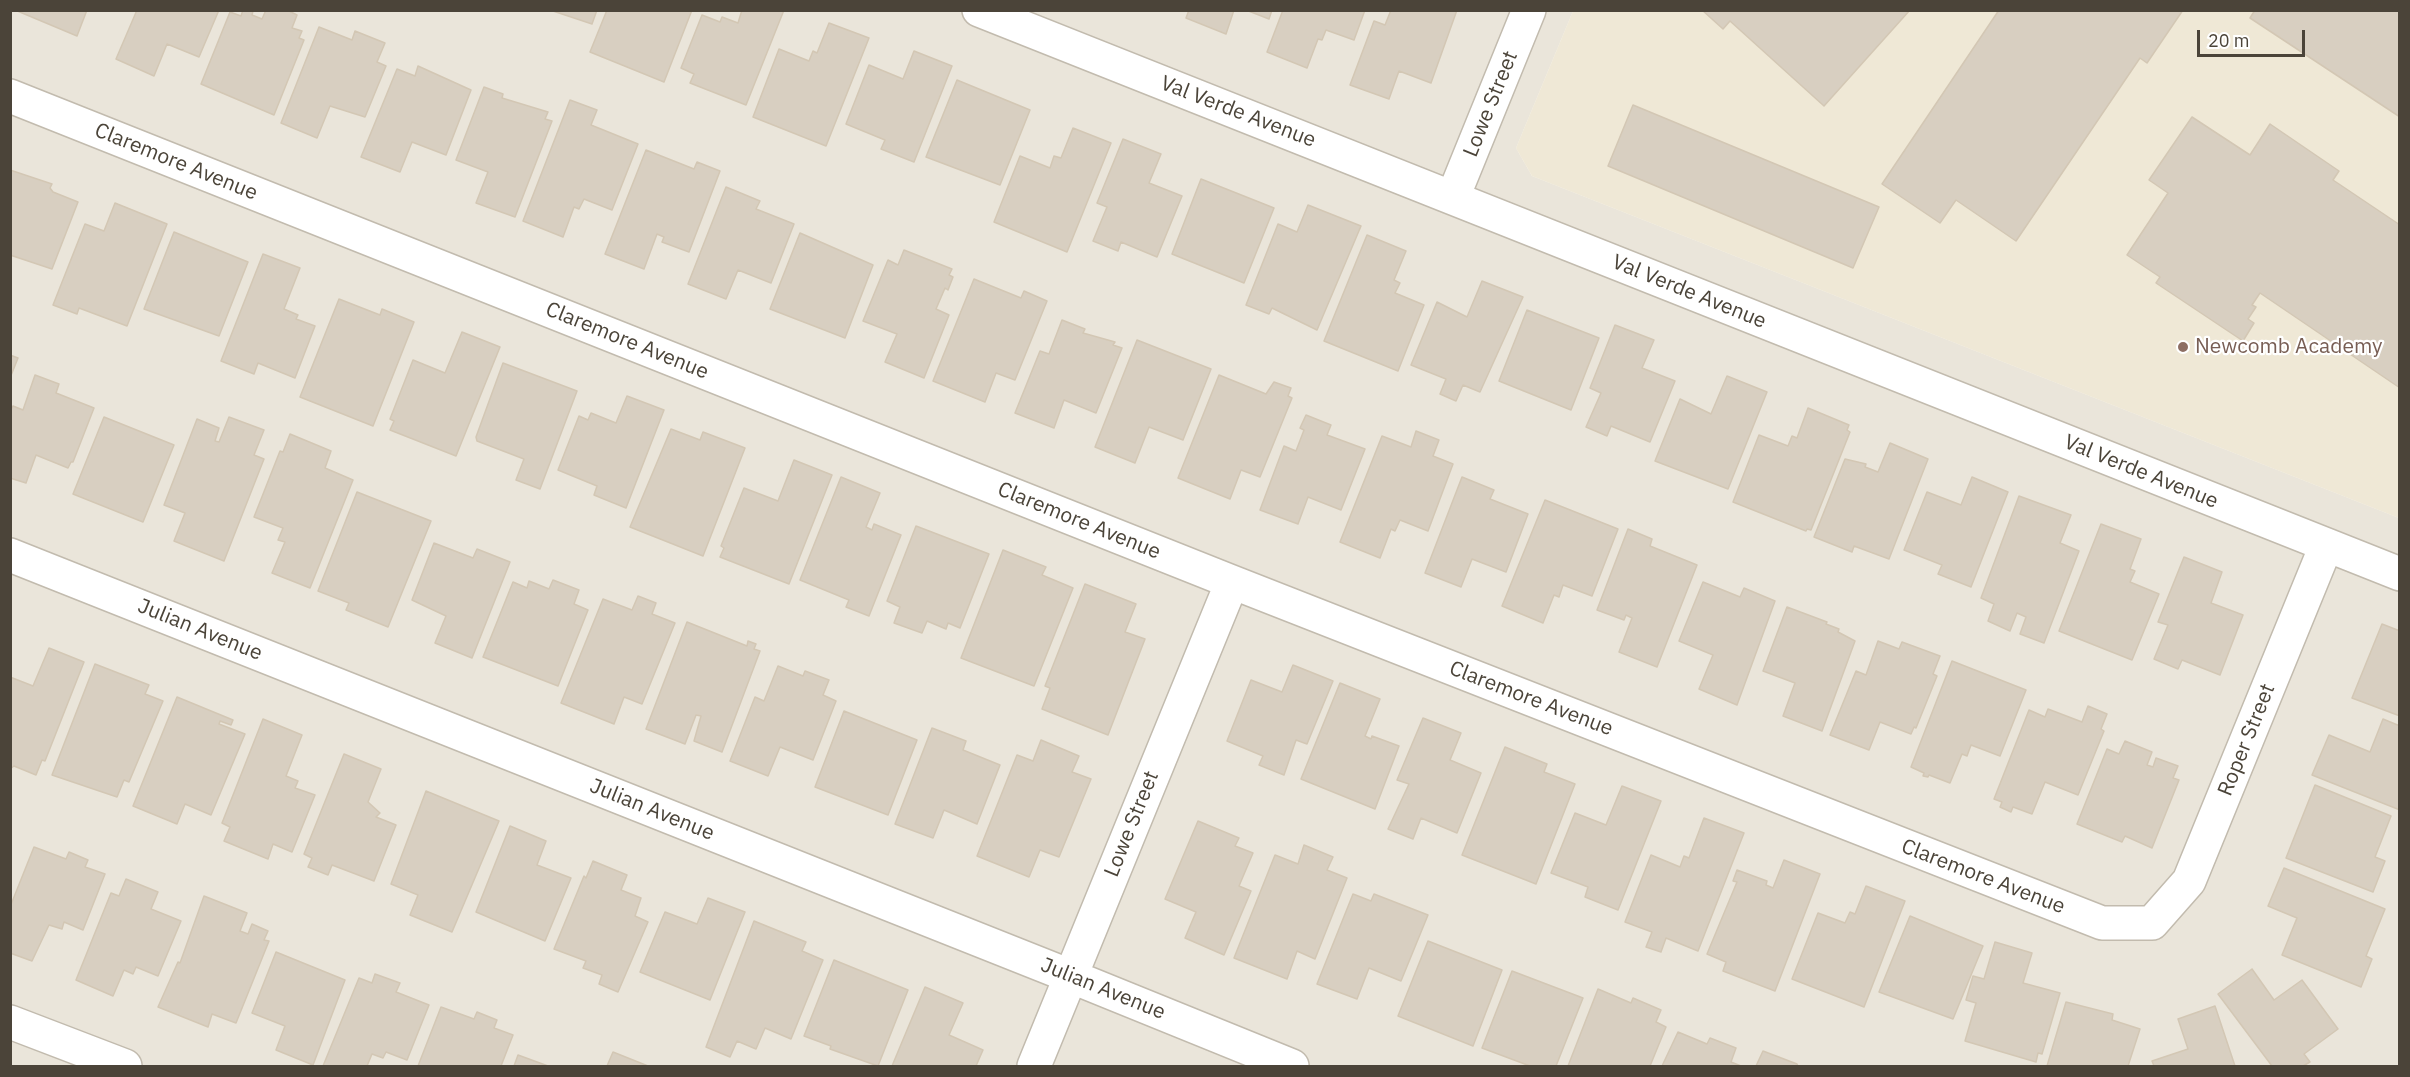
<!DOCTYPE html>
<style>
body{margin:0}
#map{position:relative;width:2410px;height:1077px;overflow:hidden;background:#f6f3ec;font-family:"IBM Plex Sans",sans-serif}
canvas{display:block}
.frame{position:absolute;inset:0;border:12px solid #4b4439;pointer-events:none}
.scale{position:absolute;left:2197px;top:30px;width:108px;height:27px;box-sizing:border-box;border:3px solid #4b4439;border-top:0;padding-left:8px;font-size:18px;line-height:21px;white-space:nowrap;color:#4b4439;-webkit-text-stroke:4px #fff;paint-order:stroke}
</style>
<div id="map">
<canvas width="2410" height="1077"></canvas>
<div class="frame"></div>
<div class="scale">20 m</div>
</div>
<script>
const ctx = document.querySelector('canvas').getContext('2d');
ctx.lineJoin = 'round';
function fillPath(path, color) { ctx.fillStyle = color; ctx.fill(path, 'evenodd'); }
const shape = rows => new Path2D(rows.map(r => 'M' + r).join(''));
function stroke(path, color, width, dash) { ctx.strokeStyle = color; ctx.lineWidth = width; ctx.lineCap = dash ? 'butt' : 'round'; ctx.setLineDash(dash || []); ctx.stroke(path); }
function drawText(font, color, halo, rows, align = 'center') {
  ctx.font = font + ' "IBM Plex Sans",sans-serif'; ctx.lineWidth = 4.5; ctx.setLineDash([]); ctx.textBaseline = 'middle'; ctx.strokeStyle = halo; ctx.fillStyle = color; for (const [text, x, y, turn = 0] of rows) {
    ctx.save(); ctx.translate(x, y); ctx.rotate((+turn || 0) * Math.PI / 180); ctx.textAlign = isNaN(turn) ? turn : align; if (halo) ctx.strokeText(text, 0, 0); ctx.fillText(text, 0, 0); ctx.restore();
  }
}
fillPath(shape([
 [10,11,1573,11,1516,148,1532,176,2399,518,2399,1066,11,1066]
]), '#eae5da');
fillPath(shape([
 [1573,11,2399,11,2399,518,1532,176,1516,148]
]), '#efe8d6');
const building = shape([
 [15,10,87,10,77,36,15,10],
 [137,10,219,10,199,57,167,44,154,76,116,59,137,10],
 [243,10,253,11,252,15,262,19,266,10,287,10,297,15,292,28,302,31,299,38,304,40,274,115,201,84,230,12,241,16,243,10],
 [550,10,597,10,592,24,550,10],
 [607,10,692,10,664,82,590,52,607,10],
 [742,10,784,10,746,105,690,83,694,74,681,68,702,15,720,22,722,17,738,23,742,10],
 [1189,10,1234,10,1226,34,1186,18,1189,10],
 [1246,10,1272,10,1269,19,1246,10],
 [1283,10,1365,10,1354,40,1326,30,1322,40,1318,39,1307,68,1267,52,1283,10],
 [1391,10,1457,10,1431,83,1399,71,1389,99,1350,85,1374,21,1385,25,1391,10],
 [1702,10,1910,10,1824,106,1730,21,1723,29,1702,10],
 [1999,10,2183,10,2147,63,2140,58,2016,241,1956,200,1940,223,1882,184,1999,10],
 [2255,10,2400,10,2400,117,2250,18,2255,10],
 [829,23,869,38,826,146,753,117,779,49,809,61,813,51,817,53,829,23],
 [319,27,352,40,355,31,385,43,377,62,386,66,365,117,330,106,317,138,281,123,319,27],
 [914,51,952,66,914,162,881,149,885,140,846,124,869,65,903,79,914,51],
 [418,66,471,90,446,155,412,142,400,172,361,157,397,69,415,76,418,66],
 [957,80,1030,110,1000,185,926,157,957,80],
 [484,87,503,94,502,98,548,112,545,119,552,121,515,217,476,203,488,172,456,160,484,87],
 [570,100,597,110,591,125,638,144,612,210,584,199,579,209,574,207,563,237,523,221,570,100],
 [1633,105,1879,207,1853,268,1608,166,1633,105],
 [2192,117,2250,155,2270,124,2339,171,2333,180,2400,225,2400,388,2260,293,2252,305,2256,307,2248,319,2254,323,2243,341,2156,283,2160,277,2127,255,2168,193,2149,180,2192,117],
 [1073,128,1111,143,1067,252,994,222,1020,156,1050,168,1054,156,1061,158,1073,128],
 [1123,139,1161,154,1149,183,1182,196,1157,257,1121,242,1118,251,1093,241,1107,207,1097,203,1123,139],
 [646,150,694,169,697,162,720,171,689,252,662,242,664,237,657,234,644,269,605,254,646,150],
 [10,170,52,184,50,188,53,192,78,202,52,269,10,255,10,170],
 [1201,179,1274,208,1244,283,1172,254,1201,179],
 [726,187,760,201,756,209,794,224,771,283,738,270,726,299,688,284,726,187],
 [115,203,167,224,127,326,79,308,77,314,53,305,85,224,104,231,115,203],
 [1308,205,1361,226,1317,330,1272,308,1269,314,1246,305,1278,224,1297,232,1308,205],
 [174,232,248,262,219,336,144,309,174,232],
 [800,233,873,265,845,338,770,309,800,233],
 [1367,235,1406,251,1394,280,1400,283,1395,293,1424,305,1398,371,1324,341,1367,235],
 [904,250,952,269,949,275,953,277,948,290,945,288,936,309,949,315,924,378,885,362,897,334,863,321,888,260,898,265,904,250],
 [263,254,300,268,284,309,298,315,296,319,315,326,295,378,258,363,254,374,221,361,263,254],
 [974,279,1021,298,1024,291,1047,301,1015,380,996,373,985,402,933,381,974,279],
 [1482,281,1523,297,1480,392,1463,385,1456,401,1440,394,1446,379,1411,365,1437,302,1467,317,1482,281],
 [339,299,380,315,382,309,414,322,373,426,300,397,339,299],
 [1527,310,1599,338,1571,410,1499,381,1527,310],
 [1062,320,1085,329,1083,333,1115,342,1113,345,1122,348,1096,413,1064,400,1054,428,1015,413,1040,351,1049,354,1062,320],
 [1615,325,1654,340,1642,368,1675,381,1650,442,1611,426,1607,436,1586,427,1601,393,1590,388,1615,325],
 [462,332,500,347,456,456,390,430,394,421,390,419,413,360,445,373,462,332],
 [1137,340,1211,369,1183,440,1149,427,1135,463,1095,447,1137,340],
 [10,355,18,358,10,378,10,355],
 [503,363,577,391,540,489,516,480,524,459,477,441,476,437,503,363],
 [35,375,59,384,56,393,94,408,73,462,71,462,68,468,36,455,26,483,10,478,10,411,13,406,23,410,35,375],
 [1219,375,1266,394,1274,382,1291,388,1288,396,1292,398,1260,477,1241,470,1230,499,1178,478,1219,375],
 [1727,376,1767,392,1728,489,1655,461,1680,399,1711,414,1727,376],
 [627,396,664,410,626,508,594,495,597,486,558,470,579,416,588,420,591,413,616,423,627,396],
 [1808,408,1849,425,1847,430,1850,432,1811,530,1807,529,1806,531,1733,502,1759,435,1788,446,1792,436,1797,438,1808,408],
 [1306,415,1331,425,1327,435,1365,449,1341,510,1308,497,1298,524,1260,510,1284,446,1296,451,1304,430,1300,428,1306,415],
 [104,417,174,445,143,522,73,494,104,417],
 [229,417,264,430,254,455,264,459,224,561,174,541,185,513,164,505,197,419,219,428,215,441,219,442,229,417],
 [671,429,700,440,703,432,745,448,703,556,630,527,671,429],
 [1416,431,1439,440,1433,456,1453,464,1428,531,1400,520,1395,531,1391,529,1380,558,1340,542,1382,436,1411,447,1416,431],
 [290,434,331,451,325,468,353,480,310,588,272,573,285,542,278,540,283,528,254,517,280,451,283,452,290,434],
 [1890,443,1928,459,1889,559,1854,546,1852,552,1814,537,1845,459,1866,464,1865,467,1878,472,1890,443],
 [794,460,832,475,789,584,720,557,724,548,721,546,744,488,778,501,794,460],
 [841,477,880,493,866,527,872,530,874,524,901,535,869,616,846,607,849,600,800,580,841,477],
 [1462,477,1494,490,1490,499,1528,514,1506,572,1472,559,1461,587,1425,573,1462,477],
 [1972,477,2008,492,1971,587,1938,574,1942,565,1904,550,1927,492,1961,505,1972,477],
 [357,492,431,521,388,627,346,610,349,603,318,591,357,492],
 [2019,496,2071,515,2060,543,2079,551,2044,643,2020,634,2026,617,2017,613,2010,631,1988,621,1994,604,1981,598,2019,496],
 [1545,500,1618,529,1592,596,1563,585,1559,597,1554,595,1543,623,1502,606,1545,500],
 [2101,524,2141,539,2130,569,2135,571,2130,582,2159,594,2132,660,2059,631,2101,524],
 [916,526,989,554,960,628,948,623,946,629,927,621,922,633,894,623,900,607,887,601,916,526],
 [1628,529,1652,539,1650,546,1697,565,1657,667,1619,652,1632,618,1626,615,1624,620,1597,610,1628,529],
 [434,543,473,558,477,549,510,562,472,658,435,643,446,616,412,600,434,543],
 [1003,550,1046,567,1042,575,1073,588,1034,686,961,658,1003,550],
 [2184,557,2222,572,2211,603,2243,615,2220,675,2182,660,2178,669,2154,659,2168,625,2158,622,2184,557],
 [553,580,579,590,574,604,588,610,558,686,483,657,513,582,527,588,529,581,549,589,553,580],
 [1703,582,1740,597,1744,588,1775,601,1737,705,1699,689,1713,655,1679,641,1703,582],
 [1085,584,1136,604,1125,632,1145,639,1108,735,1042,709,1050,688,1045,686,1085,584],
 [638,596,656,603,652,614,675,623,642,704,624,697,614,724,561,703,603,599,632,610,638,596],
 [1787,607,1827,622,1826,624,1839,629,1838,632,1855,641,1822,731,1783,716,1795,683,1763,671,1787,607],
 [687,622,747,646,748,641,756,644,754,649,760,651,722,752,694,741,701,716,696,715,685,744,646,729,687,622],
 [2382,624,2400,631,2400,716,2352,698,2382,624],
 [1878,641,1899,649,1902,642,1940,656,1933,674,1937,676,1916,728,1914,727,1911,734,1880,722,1869,750,1830,735,1856,671,1866,675,1878,641],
 [49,648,84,662,45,761,42,760,36,775,14,766,10,769,10,677,33,686,49,648],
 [1952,661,2026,690,2000,756,1971,745,1967,756,1962,754,1950,783,1929,775,1928,777,1923,776,1924,773,1911,767,1952,661],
 [95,664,149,685,145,694,163,701,129,782,124,780,117,797,52,775,95,664],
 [1293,665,1333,681,1307,744,1296,740,1284,775,1259,765,1263,756,1227,741,1251,680,1282,692,1293,665],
 [778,666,803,676,805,671,829,680,823,695,836,701,813,760,780,747,768,776,730,761,755,697,764,701,778,666],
 [1340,683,1380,699,1365,736,1371,739,1372,736,1399,746,1375,809,1301,779,1340,683],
 [177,697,233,720,231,725,220,721,219,724,245,734,211,815,185,804,177,824,133,806,177,697],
 [2088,706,2107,714,2101,729,2104,731,2078,795,2045,782,2032,814,2013,807,2011,812,2000,807,2002,802,1994,799,2029,710,2045,717,2048,709,2082,722,2088,706],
 [844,711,917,740,888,815,815,787,844,711],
 [1423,718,1461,733,1450,760,1481,773,1457,833,1421,818,1413,839,1388,829,1409,784,1397,780,1423,718],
 [263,719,302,735,286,776,298,781,295,788,315,795,292,852,273,844,268,859,224,841,230,827,222,823,263,719],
 [2383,719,2400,726,2400,810,2312,775,2329,735,2370,752,2383,719],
 [932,728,966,741,963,750,1000,765,977,824,944,810,933,838,895,824,932,728],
 [1041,740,1079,756,1072,772,1091,779,1059,857,1040,850,1029,877,977,856,1017,755,1033,761,1041,740],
 [2125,741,2152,752,2147,765,2153,767,2156,758,2178,766,2173,778,2179,780,2152,848,2125,836,2122,842,2077,824,2107,749,2119,754,2125,741],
 [1505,747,1547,764,1544,772,1575,784,1536,884,1462,855,1505,747],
 [344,754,381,769,368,802,380,813,376,817,396,825,374,881,332,865,328,875,308,867,312,858,304,854,344,754],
 [2315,785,2391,816,2375,857,2385,861,2373,892,2286,858,2315,785],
 [1622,786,1661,801,1618,910,1585,897,1588,887,1551,873,1575,813,1606,825,1622,786],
 [426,791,499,821,452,932,410,915,418,895,391,884,426,791],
 [1704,818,1744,833,1698,951,1666,938,1661,952,1646,947,1652,932,1625,922,1651,855,1680,867,1684,856,1689,858,1704,818],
 [1198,821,1239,838,1235,846,1253,853,1239,886,1251,891,1224,955,1185,938,1196,912,1165,899,1198,821],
 [510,826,546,841,537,865,571,878,545,941,476,912,510,826],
 [1304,845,1333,857,1327,870,1347,878,1315,959,1297,951,1287,979,1234,958,1275,855,1298,864,1304,845],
 [34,847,66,859,69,852,88,860,85,867,105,874,83,930,64,922,62,929,49,925,32,961,10,953,10,907,34,847],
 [1784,860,1820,874,1775,991,1723,971,1726,962,1707,954,1737,882,1733,881,1737,870,1767,881,1766,885,1773,888,1784,860],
 [593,861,627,875,621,890,641,898,635,916,648,922,618,992,599,984,602,975,583,968,586,961,554,949,584,876,586,878,593,861],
 [2284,868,2385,909,2366,956,2372,959,2361,987,2282,955,2297,918,2268,906,2284,868],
 [126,879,158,892,151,909,181,921,158,976,136,967,133,974,124,970,113,996,76,980,111,893,119,896,126,879],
 [1866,886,1905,901,1864,1007,1792,979,1818,913,1845,923,1850,912,1855,914,1866,886],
 [1353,894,1371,901,1374,894,1428,915,1401,981,1369,968,1357,999,1317,984,1353,894],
 [204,896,247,913,240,931,248,934,252,924,268,931,264,940,269,941,236,1023,212,1014,208,1027,158,1007,178,962,180,963,204,896],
 [708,898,745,912,710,1000,640,972,665,912,697,924,708,898],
 [1910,916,1983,946,1953,1019,1879,992,1910,916],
 [754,921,806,942,802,951,823,960,791,1039,765,1028,756,1049,737,1041,730,1057,706,1047,754,921],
 [1428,941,1502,970,1473,1046,1398,1016,1428,941],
 [1995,942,2032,953,2023,983,2060,993,2042,1054,2038,1053,2036,1062,1965,1041,1976,1003,1966,1000,1973,976,1984,979,1995,942],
 [276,952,345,980,313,1065,276,1050,285,1026,252,1013,276,952],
 [834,960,908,990,878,1066,830,1049,831,1046,804,1036,834,960],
 [2252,969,2274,1000,2302,980,2338,1029,2304,1054,2310,1062,2303,1066,2272,1066,2218,994,2252,969],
 [1512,971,1583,998,1556,1066,1530,1066,1482,1048,1512,971],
 [375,974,400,983,396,992,429,1005,407,1060,386,1052,383,1058,372,1054,367,1066,323,1066,359,978,372,983,375,974],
 [925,987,963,1003,949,1035,983,1050,976,1066,892,1066,925,987],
 [1598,989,1631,1003,1633,998,1661,1010,1656,1022,1666,1027,1650,1066,1568,1066,1598,989],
 [2066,1002,2113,1014,2112,1020,2140,1029,2128,1066,2047,1066,2066,1002],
 [2215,1006,2235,1066,2154,1066,2152,1061,2188,1049,2178,1019,2215,1006],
 [441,1007,474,1019,477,1012,497,1020,494,1028,513,1035,501,1066,418,1066,441,1007],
 [1678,1032,1707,1044,1710,1038,1736,1048,1731,1062,1741,1066,1662,1066,1678,1032],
 [1763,1051,1797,1064,1798,1066,1756,1066,1763,1051],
 [613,1052,648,1066,607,1066,613,1052],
 [518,1055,548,1066,514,1066,518,1055]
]);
fillPath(building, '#d8cfc1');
stroke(building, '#d3c7b4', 1.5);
const minor = shape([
 [979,10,2400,574],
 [10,96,1232,582,2102,923,2152,923,2189,881,2326,546],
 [1453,197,1529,10],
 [10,555,1070,976,1292,1066],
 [10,1022,125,1066],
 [1034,1066,1232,582]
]);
stroke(minor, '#c2bbae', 36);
stroke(minor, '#fff', 33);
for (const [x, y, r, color] of [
 [2183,347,6,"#8d6e63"]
]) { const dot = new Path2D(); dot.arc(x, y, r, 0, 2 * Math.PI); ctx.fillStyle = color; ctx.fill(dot); stroke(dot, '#fff', 2); }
drawText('21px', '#4b4439', '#fff', [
 ["Lowe Street",1491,104,-68],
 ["Val Verde Avenue",1238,112,21],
 ["Claremore Avenue",176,162,22],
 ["Val Verde Avenue",1689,292,22],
 ["Claremore Avenue",627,341,22],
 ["Val Verde Avenue",2141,472,22],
 ["Claremore Avenue",1079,521,22],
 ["Julian Avenue",200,630,22],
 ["Claremore Avenue",1531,699,21],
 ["Roper Street",2247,740,-68],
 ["Julian Avenue",652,810,22],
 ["Lowe Street",1132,824,-68],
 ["Claremore Avenue",1983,877,21],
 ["Julian Avenue",1103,989,22]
]);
drawText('21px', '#785e54', '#fff', [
 ["Newcomb Academy",2195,347]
], 'left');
</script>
